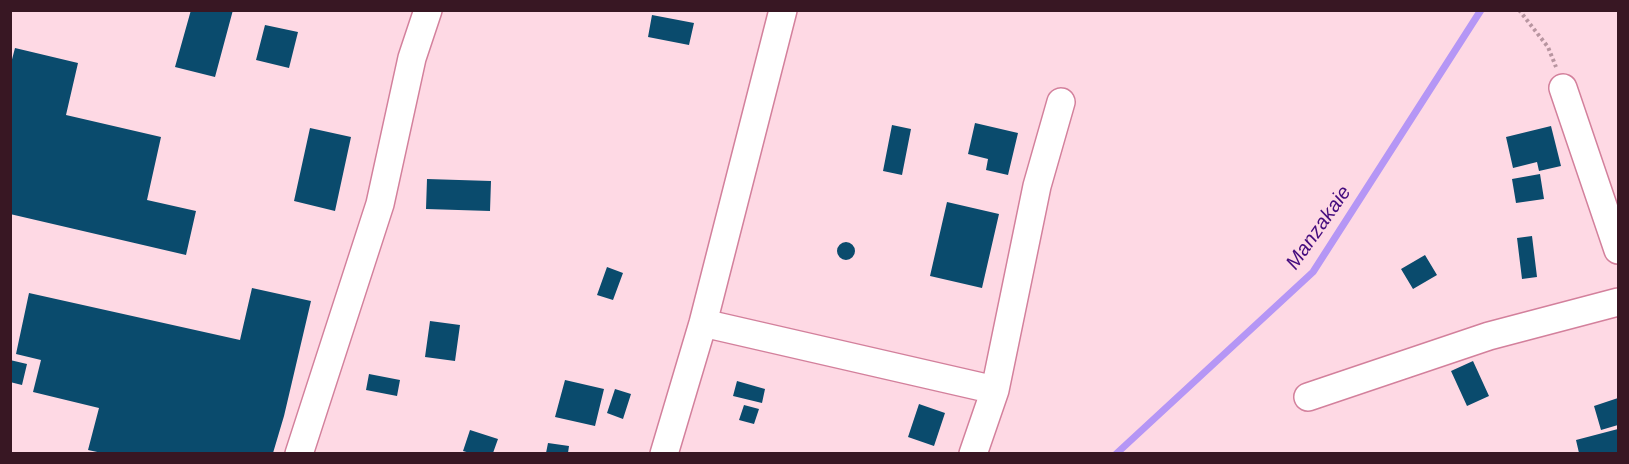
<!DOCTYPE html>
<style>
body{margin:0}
#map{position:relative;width:1629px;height:464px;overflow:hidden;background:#fed9e4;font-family:Arial,sans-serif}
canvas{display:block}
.frame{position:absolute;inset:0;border:12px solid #381723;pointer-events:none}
</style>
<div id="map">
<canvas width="1629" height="464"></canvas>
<div class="frame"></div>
</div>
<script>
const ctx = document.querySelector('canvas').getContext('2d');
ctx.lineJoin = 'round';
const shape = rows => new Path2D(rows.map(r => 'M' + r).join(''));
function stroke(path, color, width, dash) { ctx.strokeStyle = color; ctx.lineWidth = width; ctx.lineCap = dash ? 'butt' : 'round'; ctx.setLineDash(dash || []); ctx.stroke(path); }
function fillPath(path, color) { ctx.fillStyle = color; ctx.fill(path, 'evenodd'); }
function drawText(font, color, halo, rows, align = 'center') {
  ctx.font = font + ' Arial,sans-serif'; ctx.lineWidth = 6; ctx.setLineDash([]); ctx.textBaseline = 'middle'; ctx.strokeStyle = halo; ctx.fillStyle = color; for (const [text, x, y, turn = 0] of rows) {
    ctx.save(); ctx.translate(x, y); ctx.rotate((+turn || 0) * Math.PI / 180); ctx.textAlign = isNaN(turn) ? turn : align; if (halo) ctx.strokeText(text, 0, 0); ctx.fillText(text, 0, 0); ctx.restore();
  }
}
stroke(shape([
 [1116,454,1313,272,1481,10]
]), '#b596f5', 7);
fillPath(shape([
 [191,10,233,10,215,77,175,67],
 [652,15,694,23,689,45,648,37],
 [265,25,298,32,289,68,256,60],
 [15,48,78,63,66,115,161,137,147,200,196,211,186,255,10,214,10,67],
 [975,123,1018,133,1008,175,986,170,988,159,968,154],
 [892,125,911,129,902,175,883,171],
 [1551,126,1561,166,1539,171,1537,162,1513,168,1506,137],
 [310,128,351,137,335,211,294,201],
 [1540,174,1544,199,1516,203,1512,179],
 [427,179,491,181,490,211,426,209],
 [947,202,999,214,982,288,930,276],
 [1532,236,1537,277,1522,279,1517,238],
 '837 251a9 9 0 1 1 18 0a9 9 0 1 1-18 0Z',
 [1425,255,1437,275,1413,289,1401,269],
 [607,267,623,273,613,300,597,295],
 [252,288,311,301,284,416,273,453,102,453,88,450,99,408,33,392,41,360,16,354,29,293,240,340],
 [430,321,460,325,455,361,425,357],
 [10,360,27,364,22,385,10,382],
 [1473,361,1489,396,1467,406,1451,371],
 [369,374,400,380,397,396,366,390],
 [565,380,604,389,595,426,555,417],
 [737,381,765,389,762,403,733,396],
 [615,389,631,394,623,419,607,413],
 [1618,398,1618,425,1601,430,1594,406],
 [919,404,945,413,934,446,908,437],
 [744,405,759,409,754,424,739,420],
 [1618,429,1618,453,1579,453,1576,440],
 [470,430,498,439,493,453,470,453,463,451],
 [548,443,569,446,568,453,546,453]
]), '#0a4b6d');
const minor = shape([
 [1563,88,1618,250],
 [703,323,995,390],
 [1308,397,1489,336,1618,302],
 [299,454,380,204,412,58,428,10],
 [664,454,703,323,783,10],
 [973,454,995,390,1037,186,1061,102]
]);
stroke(minor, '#d3809c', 30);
stroke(shape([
 [1519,10,1548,47,1556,67]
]), '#b895a0', 4, [3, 3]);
stroke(minor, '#fff', 27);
drawText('italic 20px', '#450c7e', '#fed9e4', [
 ["Manzakaie",1319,228,-55]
]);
</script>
